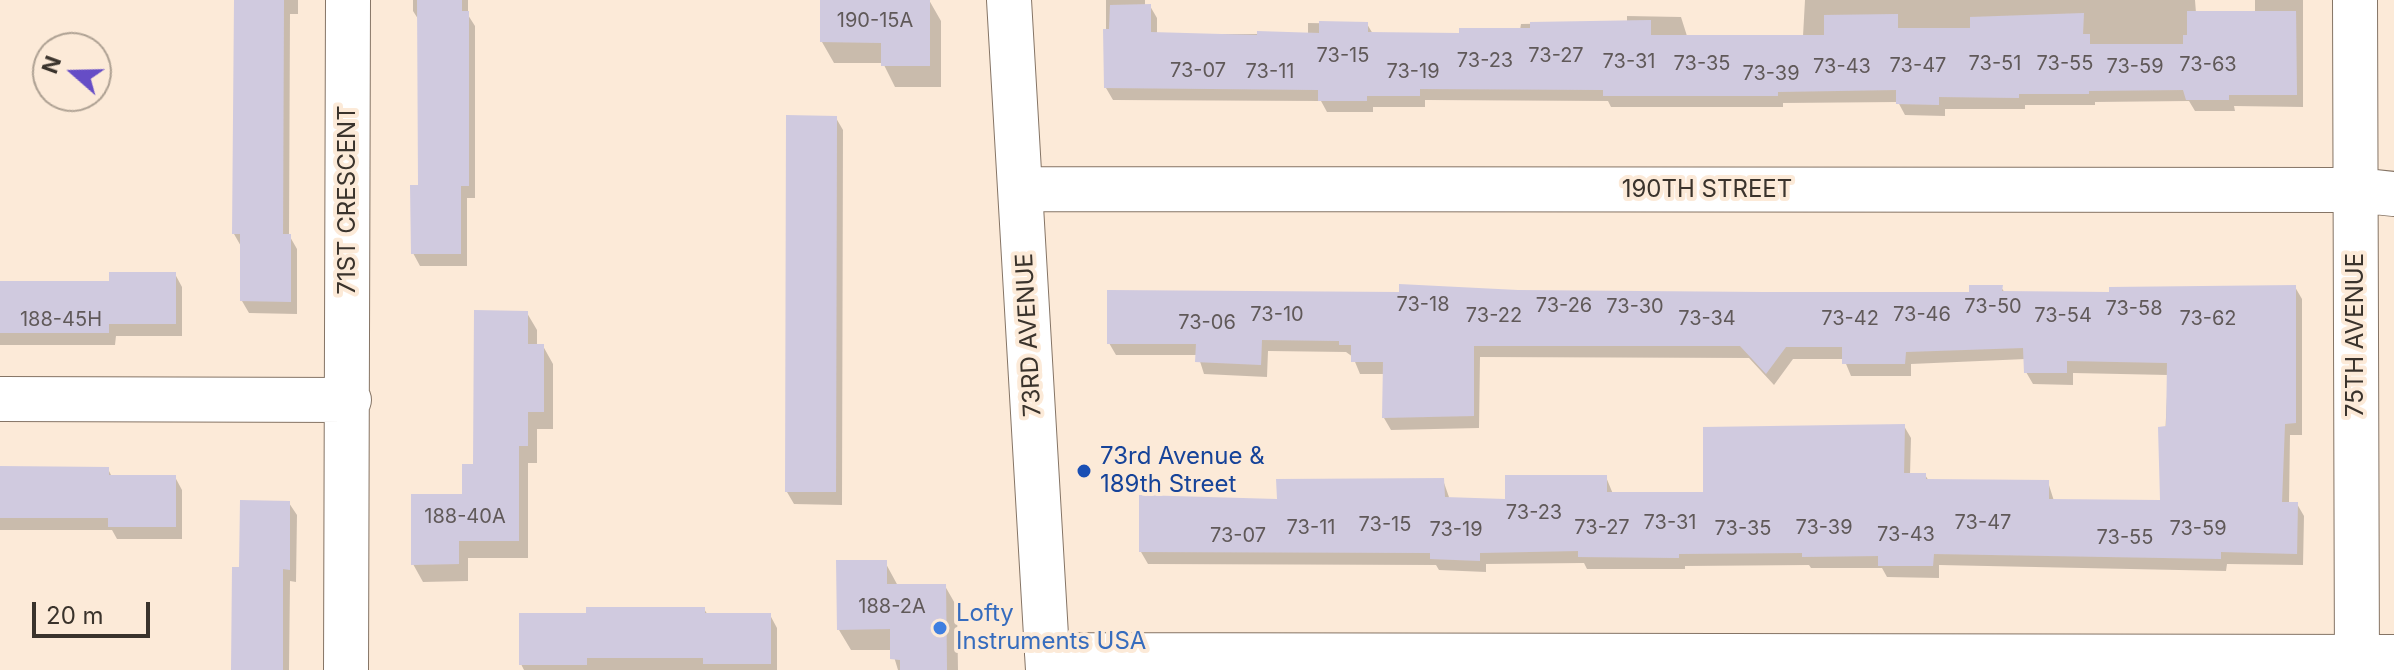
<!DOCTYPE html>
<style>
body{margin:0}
#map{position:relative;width:2394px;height:670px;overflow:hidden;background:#fcead8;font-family:Inter,sans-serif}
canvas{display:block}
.north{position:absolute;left:32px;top:32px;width:80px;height:80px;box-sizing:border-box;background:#fcead8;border:2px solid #aea193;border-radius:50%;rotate:290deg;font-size:22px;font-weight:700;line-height:32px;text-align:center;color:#3a332c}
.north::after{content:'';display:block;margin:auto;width:28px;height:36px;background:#664dc6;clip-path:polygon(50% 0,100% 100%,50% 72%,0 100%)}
.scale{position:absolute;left:32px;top:602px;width:118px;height:36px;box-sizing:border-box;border:4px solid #3a332c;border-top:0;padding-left:10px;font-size:24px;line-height:28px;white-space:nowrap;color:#3a332c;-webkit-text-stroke:6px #fcead8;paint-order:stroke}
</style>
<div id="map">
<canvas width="2394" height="670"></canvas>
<div class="north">N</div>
<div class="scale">20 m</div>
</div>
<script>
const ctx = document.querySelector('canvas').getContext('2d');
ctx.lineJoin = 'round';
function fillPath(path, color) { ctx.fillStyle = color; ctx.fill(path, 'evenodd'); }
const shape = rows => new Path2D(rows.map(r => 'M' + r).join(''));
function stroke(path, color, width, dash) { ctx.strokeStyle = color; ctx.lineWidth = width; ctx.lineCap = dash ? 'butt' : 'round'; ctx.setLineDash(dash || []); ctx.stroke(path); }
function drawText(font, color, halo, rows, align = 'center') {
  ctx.font = font + ' Inter,sans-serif'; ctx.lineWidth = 8; ctx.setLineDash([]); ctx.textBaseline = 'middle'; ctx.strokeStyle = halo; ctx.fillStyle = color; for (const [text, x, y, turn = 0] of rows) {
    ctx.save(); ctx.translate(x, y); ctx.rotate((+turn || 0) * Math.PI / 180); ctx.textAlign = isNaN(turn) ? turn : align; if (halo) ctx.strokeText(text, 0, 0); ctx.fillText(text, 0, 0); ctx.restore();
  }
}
fillPath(shape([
 [243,0,298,0,298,14,290,14,289,235,297,249,297,314,249,313,242,301,242,248,234,234],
 [413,0,468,0,468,15,475,26,475,198,467,198,467,266,420,266,413,253,420,187,420,22,413,11],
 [822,0,929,0,941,21,941,87,895,87,883,63,834,63,822,42],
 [1106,0,1145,0,1145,6,1150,6,1157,18,1157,34,1308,34,1308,23,1367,24,1373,34,1461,35,1520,30,1521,24,1627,22,1627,16,1681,17,1687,36,1803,36,1805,0,2195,0,2196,13,2255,14,2255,0,2303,0,2303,107,2234,106,2235,111,2195,111,2189,101,2095,102,2095,105,2025,105,2025,109,1945,109,1945,116,1905,115,1898,102,1783,103,1783,107,1611,107,1608,101,1425,100,1425,107,1373,107,1373,112,1327,112,1321,101,1113,100,1106,88],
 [836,118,843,130,842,505,794,504,787,492],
 [175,274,182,287,182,336,116,336,115,345,0,345,0,283,111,283],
 [2001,287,2005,293,2111,294,2295,287,2302,299,2302,435,2290,435,2289,504,2297,504,2304,516,2303,565,2227,564,2226,571,1939,565,1939,578,1887,577,1882,568,1811,568,1809,565,1685,566,1685,569,1587,569,1584,563,1486,564,1486,572,1439,570,1436,565,1148,564,1141,552,1279,501,1443,480,1450,500,1507,501,1606,477,1613,494,1705,494,1904,426,1911,438,1910,475,1925,475,1929,481,2048,482,2054,501,2162,502,2168,375,2073,373,2073,385,2033,384,2026,372,2026,359,1911,364,1911,376,1851,376,1844,359,1793,359,1774,385,1749,358,1480,357,1479,428,1391,430,1384,418,1384,374,1360,374,1353,357,1346,352,1268,351,1267,377,1204,374,1198,355,1116,355,1109,343,1590,293,1971,294],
 [527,313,537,330,537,346,543,346,553,364,553,429,537,429,537,463,528,463,528,558,468,558,468,581,423,582,413,564,464,496],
 [0,468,108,469,112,477,175,477,182,490,182,539,117,539,112,530,0,530],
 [289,503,297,515,296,582,290,581,289,670,233,670,241,569],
 [885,562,898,586,945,586,957,607,958,670,898,670,892,650,851,650,839,630],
 [704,609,708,615,770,615,777,628,777,670,524,670,521,664,588,615]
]), '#0003');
fillPath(shape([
 [234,0,284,0,283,234,291,234,291,302,240,301,240,234,232,234],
 [417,0,462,0,462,11,469,11,469,186,461,186,461,254,411,254,410,185,418,185],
 [820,0,930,0,930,66,881,66,881,43,820,42],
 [1151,4,1151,32,1257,35,1257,31,1319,33,1319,21,1368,22,1368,32,1459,33,1459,28,1530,28,1530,22,1651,20,1651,35,1824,35,1824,15,1898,14,1898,28,1970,28,1970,17,2084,13,2083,34,2090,34,2090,44,2183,44,2183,35,2187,35,2187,11,2296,11,2297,95,2229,95,2229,100,2186,100,2183,90,2089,91,2089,94,2019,94,2019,98,1939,97,1939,105,1896,104,1896,90,1778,92,1778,96,1603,96,1603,90,1420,89,1420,96,1367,96,1367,101,1318,101,1318,90,1104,88,1103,29,1109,29,1110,5],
 [786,115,837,116,836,492,785,492],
 [109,272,176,272,176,324,109,324,109,333,0,333,0,281,109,281],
 [1399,284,1518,290,1763,292,1969,292,1969,285,2003,285,2002,291,2109,292,2109,287,2296,285,2296,423,2285,424,2282,502,2298,502,2297,554,2221,552,2221,559,1934,554,1933,566,1878,566,1878,556,1802,557,1802,553,1679,554,1679,558,1578,557,1578,551,1480,553,1480,561,1430,559,1430,553,1139,552,1139,495,1277,499,1276,479,1444,478,1445,497,1505,499,1505,475,1607,475,1607,492,1703,492,1703,427,1905,424,1904,473,1926,473,1926,479,2049,480,2049,499,2160,500,2158,427,2166,426,2167,363,2067,361,2067,373,2024,373,2023,348,1906,352,1905,364,1842,364,1842,347,1786,347,1766,374,1740,346,1474,346,1474,416,1382,418,1383,362,1351,362,1351,345,1339,345,1339,341,1262,340,1261,365,1195,362,1196,344,1107,344,1107,290,1399,292],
 [474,310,528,311,528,344,544,344,544,412,528,412,528,446,519,446,519,541,459,541,459,564,411,565,411,494,462,494,462,464,473,464],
 [0,466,109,467,109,475,176,475,176,527,108,527,108,518,0,518],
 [240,500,290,501,290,570,283,569,283,670,231,670,232,567,239,567],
 [836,560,887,560,887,584,946,584,947,670,900,670,900,660,890,659,890,629,837,630],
 [586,607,705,607,705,613,771,613,771,664,703,664,703,658,587,658,587,665,519,665,519,613,586,613]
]), '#d0cadf');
const minor = shape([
 [1009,0,1048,670],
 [2355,0,2357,670],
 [1020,189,2356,190,2394,194],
 [0,399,349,400],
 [1047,655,2394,657],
 [346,670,348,0]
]);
stroke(minor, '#857465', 46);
stroke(minor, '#fff', 44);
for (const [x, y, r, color] of [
 [1084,471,8,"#1a4fb4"],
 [940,628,8,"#3f7fe0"]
]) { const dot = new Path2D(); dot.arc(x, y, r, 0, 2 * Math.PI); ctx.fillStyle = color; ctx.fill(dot); stroke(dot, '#fcead8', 3); }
drawText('20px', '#605959', null, [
 ["190-15A",875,21],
 ["73-15",1343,56],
 ["73-27",1556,56],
 ["73-23",1485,61],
 ["73-31",1629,62],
 ["73-35",1702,64],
 ["73-51",1995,64],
 ["73-55",2065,64],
 ["73-63",2208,65],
 ["73-47",1918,66],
 ["73-43",1842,67],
 ["73-59",2135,67],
 ["73-07",1198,71],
 ["73-11",1270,72],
 ["73-19",1413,72],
 ["73-39",1771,74],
 ["73-18",1423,305],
 ["73-26",1564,306],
 ["73-30",1635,307],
 ["73-50",1993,307],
 ["73-58",2134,309],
 ["73-10",1277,315],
 ["73-46",1922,315],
 ["73-22",1494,316],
 ["73-54",2063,316],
 ["73-34",1707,319],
 ["73-42",1850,319],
 ["73-62",2208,319],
 ["188-45H",61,320],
 ["73-06",1207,323],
 ["73-23",1534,513],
 ["188-40A",465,517],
 ["73-31",1670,523],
 ["73-47",1983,523],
 ["73-15",1385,525],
 ["73-11",1311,528],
 ["73-27",1602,528],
 ["73-39",1824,528],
 ["73-35",1743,529],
 ["73-59",2198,529],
 ["73-19",1456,530],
 ["73-43",1906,535],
 ["73-07",1238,536],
 ["73-55",2125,538],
 ["188-2A",892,607]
]);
drawText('24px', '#3a332c', '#fcead8', [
 ["190TH STREET",1707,190],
 ["71ST CRESCENT",348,200,-90],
 ["73RD AVENUE",1029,335,-93],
 ["75TH AVENUE",2356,335,-90]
]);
drawText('24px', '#164399', '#fcead8', [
 ["73rd Avenue &",1100,457],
 ["189th Street",1100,485]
], 'left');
drawText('24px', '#366cbe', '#fcead8', [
 ["Lofty",956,614],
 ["Instruments USA",956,642]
], 'left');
</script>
